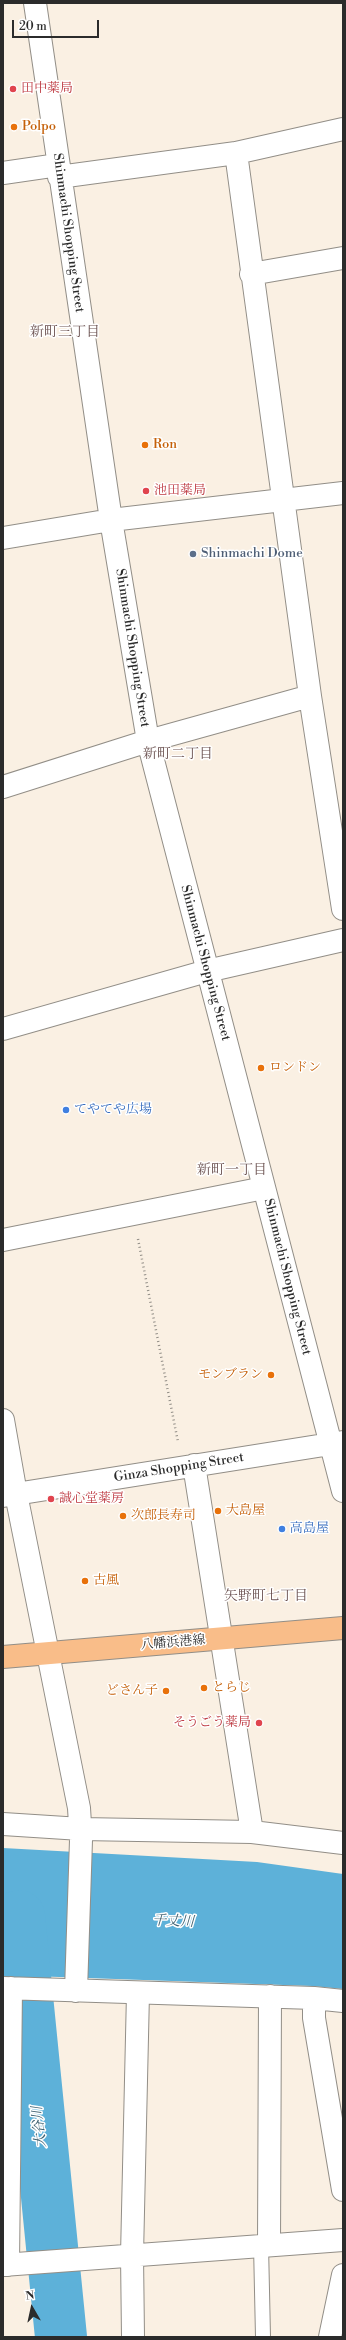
<!DOCTYPE html>
<meta charset="utf-8">
<style>
body{margin:0}
#map{position:relative;width:346px;height:2340px;overflow:hidden;background:#faf0e3;font-family:"Libre Bodoni",serif}
canvas{display:block}
.frame{position:absolute;inset:0;border:4px solid #2b2b2b;pointer-events:none}
.north{position:absolute;left:12px;top:2288px;width:40px;height:40px;-webkit-text-stroke:3px #fff;paint-order:stroke;rotate:351deg;font-size:11px;font-weight:700;line-height:16px;text-align:center;color:#2b2b2b}
.north::after{content:'';display:block;margin:auto;width:14px;height:18px;background:#2b2b2b;clip-path:polygon(50% 0,100% 100%,50% 72%,0 100%)}
.scale{position:absolute;left:12px;top:20px;width:87px;height:18px;box-sizing:border-box;border:2px solid #2b2b2b;border-top:0;padding-left:5px;font-size:12px;line-height:14px;white-space:nowrap;color:#2b2b2b;-webkit-text-stroke:3px #fff;paint-order:stroke}
</style>
<div id="map">
<canvas width="346" height="2340"></canvas>
<div class="frame"></div>
<div class="north">N</div>
<div class="scale">20 m</div>
</div>
<script>
const ctx = document.querySelector('canvas').getContext('2d');
ctx.lineJoin = 'round';
function fillPath(path, color) { ctx.fillStyle = color; ctx.fill(path, 'evenodd'); }
const shape = rows => new Path2D(rows.map(r => 'M' + r).join(''));
function stroke(path, color, width, dash) { ctx.strokeStyle = color; ctx.lineWidth = width; ctx.lineCap = dash ? 'butt' : 'round'; ctx.setLineDash(dash || []); ctx.stroke(path); }
function drawText(font, color, halo, rows, align = 'center') {
  ctx.font = font + ' "Libre Bodoni","Noto Serif JP",serif'; ctx.lineWidth = 3; ctx.setLineDash([]); ctx.textBaseline = 'middle'; ctx.strokeStyle = halo; ctx.fillStyle = color; for (const [text, x, y, turn = 0] of rows) {
    ctx.save(); ctx.translate(x, y); ctx.rotate((+turn || 0) * Math.PI / 180); ctx.textAlign = isNaN(turn) ? turn : align; if (halo) ctx.strokeText(text, 0, 0); ctx.fillText(text, 0, 0); ctx.restore();
  }
}
fillPath(shape([
 [3,1848,257,1862,343,1874,343,1989,312,1986,3,1975]
]), '#5db1d9');
stroke(shape([
 [19,1916,61,2337]
]), '#5db1d9', 52);
const lane = shape([
 [261,2245,263,2337]
]);
const street = shape([
 [35,3,111,520,148,741,343,1491],
 [236,153,310,696,343,909],
 [3,173,58,165],
 [59,177,236,153,343,129],
 [251,274,343,258],
 [3,538,111,520,343,493],
 [3,787,148,741,310,696],
 [3,1029,207,971,343,940],
 [3,1240,264,1188],
 [3,1420,16,1494,79,1808,81,1840,76,1991],
 [194,1465,252,1832],
 [3,1496,343,1442],
 [3,1824,81,1829,252,1832,343,1843],
 [3,1988,314,1998,343,2001],
 [314,1998,314,2018,343,2190],
 [269,2245,270,1996],
 [3,2265,343,2240],
 [8,2265,11,1988],
 [133,2337,132,2255,138,1993],
 [330,2337,343,2275]
]);
const primary = shape([
 [3,1657,343,1628]
]);
stroke(lane, '#928e87', 16);
stroke(street, '#928e87', 24);
stroke(primary, '#928e87', 24);
stroke(shape([
 [138,1239,178,1442]
]), '#928e87', 2.5, [1, 3]);
stroke(lane, '#fff', 14);
stroke(street, '#fff', 22);
stroke(primary, '#f9bd89', 22);
for (const [x, y, r, color] of [
 [13,89,4,"#e0444e"],
 [14,127,4,"#e8710a"],
 [145,445,4,"#e8710a"],
 [146,491,4,"#e0444e"],
 [193,554,4,"#5c6f8a"],
 [261,1068,4,"#e8710a"],
 [66,1110,4,"#3f7fe0"],
 [271,1375,4,"#e8710a"],
 [51,1499,4,"#e0444e"],
 [218,1511,4,"#e8710a"],
 [123,1516,4,"#e8710a"],
 [282,1529,4,"#3f7fe0"],
 [85,1581,4,"#e8710a"],
 [204,1688,4,"#e8710a"],
 [166,1691,4,"#e8710a"],
 [259,1723,4,"#e0444e"]
]) { const dot = new Path2D(); dot.arc(x, y, r, 0, 2 * Math.PI); ctx.fillStyle = color; ctx.fill(dot); stroke(dot, '#fff', 1.5); }
drawText('13px', '#be3a42', '#fff', [
 ["田中薬局",21,89],
 ["池田薬局",154,491],
 ["誠心堂薬房",59,1499],
 ["そうごう薬局",251,1723,"right"]
], 'left');
drawText('13px', '#c56008', '#fff', [
 ["Polpo",22,127],
 ["Ron",153,445],
 ["ロンドン",269,1068],
 ["モンブラン",263,1375,"right"],
 ["大島屋",226,1511],
 ["次郎長寿司",131,1516],
 ["古風",93,1581],
 ["とらじ",212,1688],
 ["どさん子",158,1691,"right"]
], 'left');
drawText('13px', '#2b2b2b', '#fff', [
 ["Shinmachi Shopping Street",68,233,82],
 ["Shinmachi Shopping Street",132,648,81],
 ["Shinmachi Shopping Street",205,963,75],
 ["Shinmachi Shopping Street",287,1277,76],
 ["Ginza Shopping Street",179,1468,-9],
 ["八幡浜港線",173,1643,-5]
]);
drawText('13px', '#4e5e75', '#fff', [
 ["Shinmachi Dome",201,554]
], 'left');
drawText('13px', '#366cbe', '#fff', [
 ["てやてや広場",74,1110],
 ["高島屋",290,1529]
], 'left');
drawText('14px', '#6d5453', '#fff', [
 ["新町三丁目",65,333],
 ["新町二丁目",178,755],
 ["新町一丁目",232,1171],
 ["矢野町七丁目",266,1597]
]);
drawText('italic 14px', '#3f6171', '#fff', [
 ["千丈川",173,1922,2],
 ["大谷川",40,2127,-96]
]);
</script>
